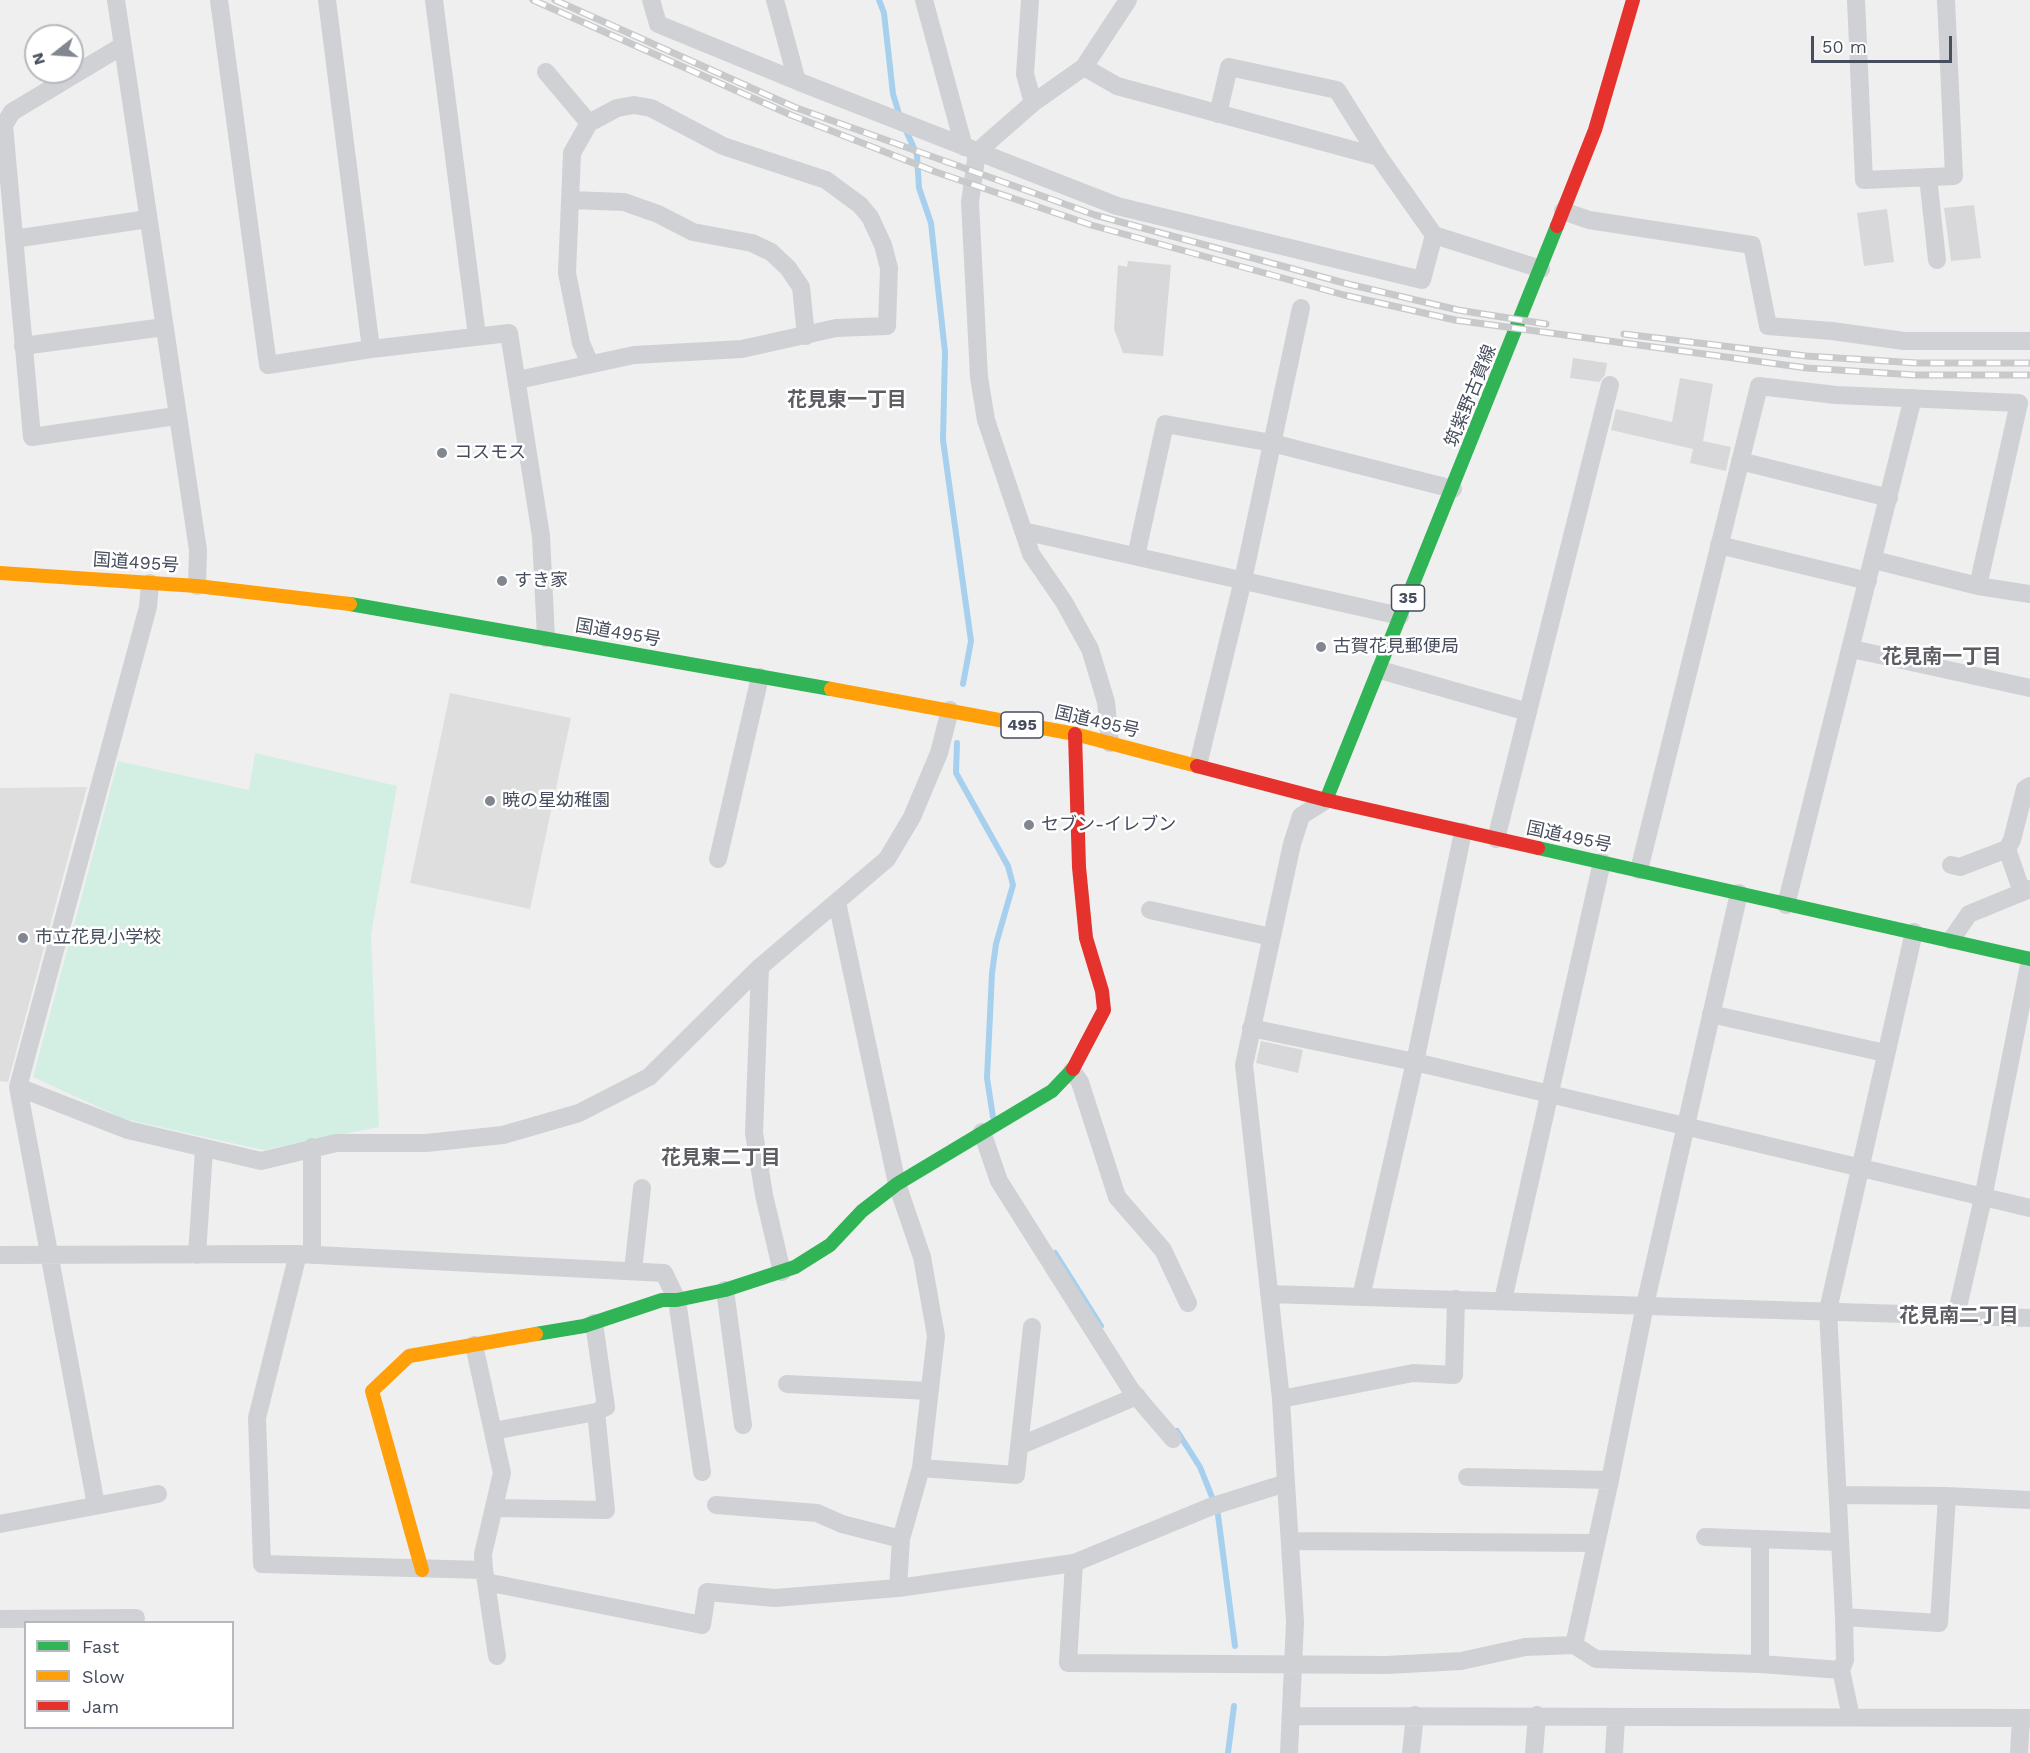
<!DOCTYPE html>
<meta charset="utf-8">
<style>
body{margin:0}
#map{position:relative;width:2030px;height:1753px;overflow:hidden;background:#f0efef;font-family:"Work Sans",sans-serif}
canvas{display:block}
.legend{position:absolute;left:24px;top:1621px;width:210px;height:108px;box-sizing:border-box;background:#fff;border:2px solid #b5b8be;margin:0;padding:8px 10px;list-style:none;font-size:18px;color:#464d5c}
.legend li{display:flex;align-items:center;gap:12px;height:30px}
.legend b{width:30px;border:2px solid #b5b8be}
.north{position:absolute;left:24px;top:24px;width:60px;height:60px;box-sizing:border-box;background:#fff;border:2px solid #b5b8be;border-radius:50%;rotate:253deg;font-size:16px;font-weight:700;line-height:24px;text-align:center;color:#464d5c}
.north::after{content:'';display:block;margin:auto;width:21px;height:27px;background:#82868f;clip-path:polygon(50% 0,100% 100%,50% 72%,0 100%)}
.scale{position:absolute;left:1811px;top:36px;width:141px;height:27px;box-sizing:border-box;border:3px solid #464d5c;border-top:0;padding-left:8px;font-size:18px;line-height:21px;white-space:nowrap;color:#464d5c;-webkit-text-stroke:4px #fff;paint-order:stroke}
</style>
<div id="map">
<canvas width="2030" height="1753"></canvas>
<ul class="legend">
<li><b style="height:8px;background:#30b455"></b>Fast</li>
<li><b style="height:8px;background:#ff9f0a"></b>Slow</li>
<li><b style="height:8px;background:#e5322d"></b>Jam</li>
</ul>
<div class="north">N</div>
<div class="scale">50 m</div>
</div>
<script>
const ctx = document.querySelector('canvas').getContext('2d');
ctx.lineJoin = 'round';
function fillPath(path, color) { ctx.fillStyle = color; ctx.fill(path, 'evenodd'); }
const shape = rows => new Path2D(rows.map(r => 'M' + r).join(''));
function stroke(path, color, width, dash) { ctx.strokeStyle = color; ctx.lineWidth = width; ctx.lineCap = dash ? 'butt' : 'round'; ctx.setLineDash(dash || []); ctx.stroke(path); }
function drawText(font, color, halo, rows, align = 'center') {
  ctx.font = font + ' "Work Sans","Noto Sans JP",sans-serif'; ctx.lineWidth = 5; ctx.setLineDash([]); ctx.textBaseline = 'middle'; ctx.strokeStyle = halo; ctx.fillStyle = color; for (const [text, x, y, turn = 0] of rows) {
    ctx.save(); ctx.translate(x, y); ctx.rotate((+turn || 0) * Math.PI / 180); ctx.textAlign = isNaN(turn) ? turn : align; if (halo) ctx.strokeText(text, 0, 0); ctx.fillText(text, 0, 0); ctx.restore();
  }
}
fillPath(shape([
 [450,693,571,718,530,909,410,883],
 [87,787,8,1082,0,1081,0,788]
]), '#dededf');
fillPath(shape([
 [255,753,397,786,371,935,379,1127,263,1150,124,1119,33,1077,118,761,249,790]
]), '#d3efe4');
stroke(shape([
 [879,0,884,13,893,94,900,117],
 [904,126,917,155,919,188,931,223,945,352,943,440,971,641,963,684],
 [957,743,956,773,1008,866,1013,885,996,944,992,973,987,1078,993,1117],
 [1055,1253,1101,1326],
 [1177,1431,1200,1467,1212,1497],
 [1218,1515,1235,1646],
 [1228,1753,1234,1706]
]), '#a7d0ee', 6);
fillPath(shape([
 [1974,205,1981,258,1951,261,1944,208],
 [1887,209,1894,262,1864,266,1857,213],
 [1128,261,1171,265,1163,356,1123,353,1114,329,1118,265,1127,267],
 [1573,358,1607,363,1605,375,1599,382,1570,378],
 [1680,378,1713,384,1703,441,1731,447,1726,471,1690,463,1693,449,1611,430,1616,409,1672,422],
 [1261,1041,1303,1050,1298,1073,1256,1063]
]), '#d8d8db');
stroke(shape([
 [116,0,198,550,197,586],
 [219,0,268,365,371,349,509,333,541,536,546,638],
 [327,0,371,349],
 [434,0,477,336],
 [651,0,658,24,797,81],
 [775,0,797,81,1117,206,1422,280,1434,235,1379,157,1117,86,1084,67],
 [924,0,964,147],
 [1030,0,1025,74,1033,103],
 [1856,0,1864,180,1954,176,1946,0],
 [122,46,12,112,4,125,32,437,176,416],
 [546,72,589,123],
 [1218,114,1229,67,1337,90,1379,157],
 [1928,177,1937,260],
 [571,200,624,202,658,214,693,232,752,243,771,252,788,268,801,287,806,336],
 [1563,211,1589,220,1752,245,1768,326,1832,331,1904,341,2030,341],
 [1434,235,1541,269],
 [14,239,148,219],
 [23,346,164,327],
 [518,380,634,355,742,349,836,328,887,326,889,268,883,245,870,217,860,205,826,180,723,146,651,108,634,105,617,108,589,123,572,153,567,273,581,343,590,364],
 [1740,461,1889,498],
 [1023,531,1400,616],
 [1719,545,1868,581],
 [1136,556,1165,424,1272,443,1453,489],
 [1978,586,2030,594],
 [1852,649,2030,688],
 [1380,670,1528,712],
 [1110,743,1106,702,1090,649,1064,602,1031,554,986,420,979,377,970,202,977,152,1033,103,1084,67,1128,0],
 [1198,765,1243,580,1301,308],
 [1496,839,1610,385],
 [718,859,760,677],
 [1951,865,1960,867,2007,849],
 [1639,870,1759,386,1836,395,2019,403,1978,586,1874,560],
 [2022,892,2007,849,2012,840,2025,789,2030,786],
 [837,902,897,1184,922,1257,936,1336,921,1468,901,1539,898,1588,1074,1563,1210,1507,1286,1483],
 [1786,905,1913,398],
 [1150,910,1271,937],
 [1951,940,1969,914,2030,889],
 [760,967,754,1133,764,1195,782,1272],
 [1711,1014,1885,1053],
 [1251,1028,1415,1062,2030,1208],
 [1072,1071,1080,1082,1117,1197,1163,1250,1188,1303],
 [18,1087,128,1130,261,1161,336,1143,426,1143,503,1135,579,1113,649,1077,760,967,887,859,912,817,939,753,950,710],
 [982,1132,999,1181,1131,1390,1173,1439],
 [312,1147,312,1255],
 [298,1254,257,1418,262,1564,484,1570,483,1554,502,1473,474,1345],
 [0,1255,298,1254,664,1273,677,1300,702,1472],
 [197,1255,204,1150],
 [633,1271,642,1188],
 [725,1290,743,1425],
 [1269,1294,2030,1318],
 [1361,1297,1415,1062,1463,832],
 [1503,1300,1602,862],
 [1956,1316,1983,1198,2030,960],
 [594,1323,606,1407,596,1412],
 [787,1384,930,1391],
 [1281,1399,1413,1373,1454,1375,1456,1299],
 [493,1431,596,1412,606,1510,495,1508],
 [1019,1446,1137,1396],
 [921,1468,1016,1475,1032,1327],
 [1467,1477,1610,1480],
 [1838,1495,1947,1496,2030,1500],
 [96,1505,18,1087,148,607,150,583],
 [716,1505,817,1513,842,1524,901,1539],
 [0,1524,158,1494],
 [1705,1537,1839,1542],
 [1290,1541,1595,1543],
 [1074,1563,1068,1663,1387,1665,1461,1661,1525,1647,1574,1645,1596,1659,1760,1664,1841,1670],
 [484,1570,486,1582,702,1625,707,1592,775,1598,898,1588],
 [486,1582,497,1656],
 [1844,1617,1939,1623,1947,1496],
 [0,1619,136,1618],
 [1574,1645,1610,1480,1645,1305,1739,893],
 [1760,1664,1760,1541],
 [1291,1716,2030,1718],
 [1851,1717,1841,1670,1845,1660,1844,1617,1828,1310,1914,932],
 [1289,1753,1295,1622,1286,1483,1281,1399,1244,1065,1292,844,1301,816,1326,800],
 [1411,1753,1415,1715],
 [1534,1753,1537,1715],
 [1614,1753,1616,1719],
 [2019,1753,2021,1719]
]), '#d0d1d5', 18);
stroke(shape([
 [350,604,831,689],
 [1326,800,1557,226],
 [1538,848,2030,959],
 [536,1334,584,1326,662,1300,677,1300,725,1290,795,1267,830,1245,862,1211,897,1184,1052,1091,1073,1069]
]), '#30b455', 14);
stroke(shape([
 [0,573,197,586,350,604],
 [831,689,1075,734,1197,766],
 [422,1570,372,1391,409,1356,536,1334]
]), '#ff9f0a', 14);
stroke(shape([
 [1557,226,1595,130,1633,0],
 [1197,766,1326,800,1538,848],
 [1073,1069,1104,1010,1102,991,1086,938,1079,867,1075,734]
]), '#e5322d', 14);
const rail = shape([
 [533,0,791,115,936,172,1091,225,1344,295,1455,320,1807,368,1915,375,2030,375],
 [555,0,794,107,1095,215,1348,284,1458,310,1546,324],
 [1624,334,1806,356,1917,363,2030,363]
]);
stroke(rail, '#c8c9cb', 7);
stroke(rail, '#fff', 4.5, [14]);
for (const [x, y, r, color] of [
 [442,453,6,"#82868f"],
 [502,581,6,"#82868f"],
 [1321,647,6,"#82868f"],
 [490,801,6,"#82868f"],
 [1029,825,6,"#82868f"],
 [23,938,6,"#82868f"]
]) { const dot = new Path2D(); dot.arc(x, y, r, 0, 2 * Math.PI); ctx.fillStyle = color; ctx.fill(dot); stroke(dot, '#fff', 2); }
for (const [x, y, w] of [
 [1408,598,33],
 [1022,725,42]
]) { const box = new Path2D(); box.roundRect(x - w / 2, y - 13, w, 26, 4.5); ctx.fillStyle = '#fff'; ctx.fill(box); stroke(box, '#464d5c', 1.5); }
drawText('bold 16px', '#464d5c', null, [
 ["35",1408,598],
 ["495",1022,725]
]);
drawText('18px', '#464d5c', '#fff', [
 ["筑紫野古賀線",1471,396,-68],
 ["国道495号",136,563,4],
 ["国道495号",618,633,10],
 ["国道495号",1097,722,13],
 ["国道495号",1569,837,12]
]);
drawText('18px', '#464d5c', '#fff', [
 ["コスモス",454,453],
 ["すき家",514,581],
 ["古賀花見郵便局",1333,647],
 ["暁の星幼稚園",502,801],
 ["セブン-イレブン",1041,825],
 ["市立花見小学校",35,938]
], 'left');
drawText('bold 20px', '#5b5d63', '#fff', [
 ["花見東一丁目",847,400],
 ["花見南一丁目",1942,657],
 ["花見東二丁目",721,1158],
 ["花見南二丁目",1959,1316]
]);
</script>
